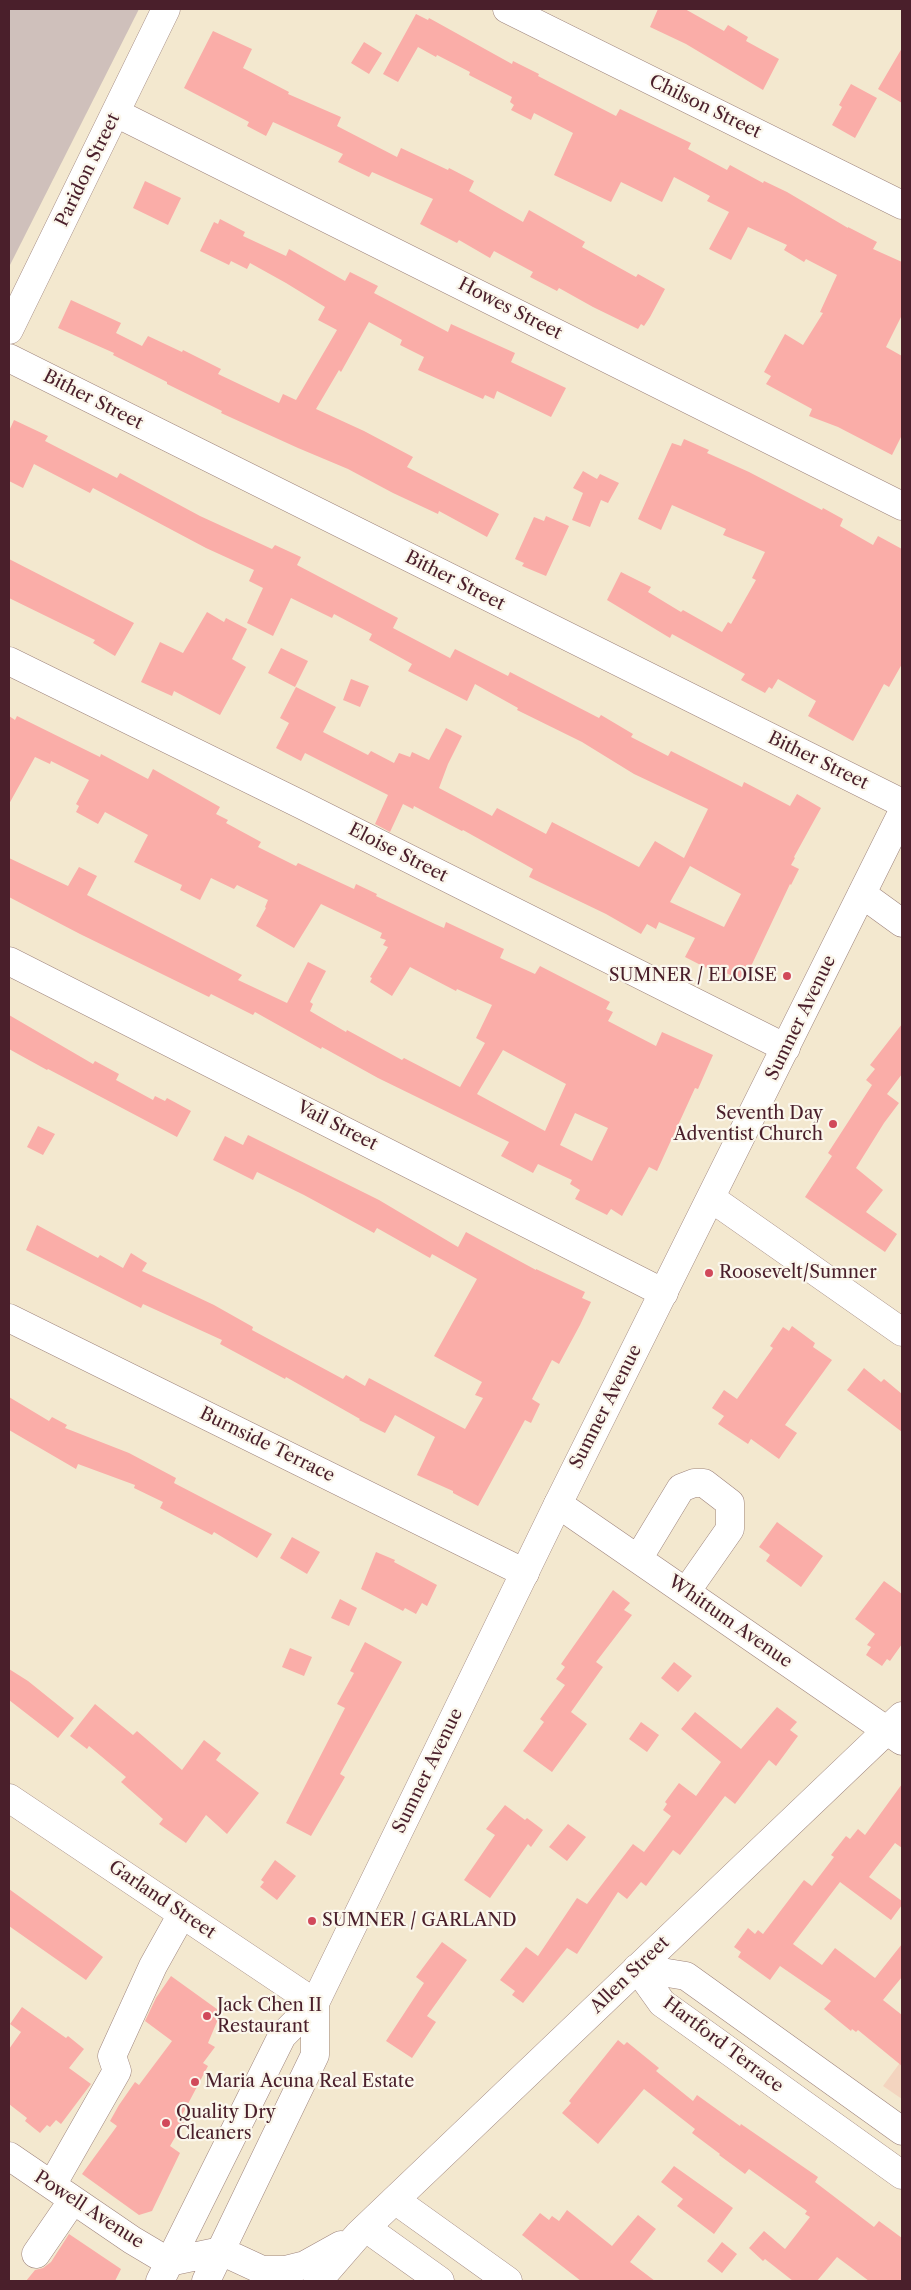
<!DOCTYPE html>
<style>
body{margin:0}
#map{position:relative;width:911px;height:2290px;overflow:hidden;background:#f3e8cf;font-family:"Libre Caslon Text",serif}
canvas{display:block}
.frame{position:absolute;inset:0;border:10px solid #4a1f2b;pointer-events:none}
</style>
<div id="map">
<canvas width="911" height="2290"></canvas>
<div class="frame"></div>
</div>
<script>
const ctx = document.querySelector('canvas').getContext('2d');
ctx.lineJoin = 'round';
function fillPath(path, color) { ctx.fillStyle = color; ctx.fill(path, 'evenodd'); }
const shape = rows => new Path2D(rows.map(r => 'M' + r).join(''));
function stroke(path, color, width, dash) { ctx.strokeStyle = color; ctx.lineWidth = width; ctx.lineCap = dash ? 'butt' : 'round'; ctx.setLineDash(dash || []); ctx.stroke(path); }
function drawText(font, color, halo, rows, align = 'center') {
  ctx.font = font + ' "Libre Caslon Text",serif'; ctx.lineWidth = 4.5; ctx.setLineDash([]); ctx.textBaseline = 'middle'; ctx.strokeStyle = halo; ctx.fillStyle = color; for (const [text, x, y, turn = 0] of rows) {
    ctx.save(); ctx.translate(x, y); ctx.rotate((+turn || 0) * Math.PI / 180); ctx.textAlign = isNaN(turn) ? turn : align; if (halo) ctx.strokeText(text, 0, 0); ctx.fillText(text, 0, 0); ctx.restore();
  }
}
fillPath(shape([
 [902,2060,902,2099,883,2086]
]), '#f3d4bf');
fillPath(shape([
 [9,9,139,9,9,267]
]), '#cfc0bb');
fillPath(shape([
 [658,9,685,9,724,31,728,25,748,37,746,41,779,59,763,90,686,44,650,27],
 [416,14,428,20,429,18,512,64,513,61,539,74,538,76,616,116,620,109,691,143,688,149,727,170,730,165,763,183,764,181,787,192,848,228,848,227,877,242,873,249,902,262,902,315,886,347,902,356,902,435,892,455,838,427,809,416,812,409,766,384,771,376,764,372,785,334,803,345,823,313,820,312,837,275,806,259,804,262,784,250,787,245,748,227,731,260,709,249,729,212,707,201,710,196,674,177,662,202,621,182,611,202,554,175,573,133,534,113,531,120,511,110,514,105,510,102,512,97,469,75,470,72,437,55,436,57,418,47,398,82,383,74],
 [213,31,252,49,243,68,289,92,288,94,341,117,337,126,397,157,401,148,448,170,449,168,474,181,469,191,523,222,529,210,585,242,582,247,636,277,638,274,665,289,650,317,644,326,641,324,638,329,593,307,559,288,557,291,530,277,533,272,494,251,490,258,459,240,457,243,420,224,433,199,372,172,369,177,338,162,343,154,273,122,266,136,247,126,249,122,184,88],
 [364,42,382,53,369,74,351,63],
 [902,48,902,103,878,89],
 [851,84,877,98,855,138,832,125,842,107,839,105],
 [145,181,181,198,168,225,133,208],
 [220,219,245,232,243,236,286,256,289,249,345,281,350,272,378,286,374,293,448,332,451,324,515,353,511,362,566,388,551,417,497,391,494,399,485,395,483,399,418,370,424,357,400,345,402,340,369,322,341,372,339,370,316,409,364,431,413,457,407,467,499,514,487,537,439,511,438,514,393,493,348,469,298,448,221,413,222,411,167,384,167,382,113,355,114,353,58,328,71,300,121,323,116,333,142,346,148,336,182,352,183,350,221,369,218,374,279,403,283,394,296,400,337,330,318,320,325,307,286,283,250,263,247,269,231,261,229,265,200,251,214,222,218,224],
 [14,420,48,436,45,441,117,478,120,473,200,516,272,549,275,545,301,557,297,565,398,618,393,628,450,658,455,649,508,676,510,672,599,718,601,715,633,734,631,737,668,756,671,751,742,787,744,782,790,806,797,794,821,808,794,857,795,858,791,865,799,869,791,885,790,884,744,981,726,973,724,977,685,957,695,938,659,922,656,929,647,924,641,934,606,914,529,877,533,869,463,830,462,831,414,806,413,809,403,804,390,832,375,824,388,795,305,753,301,761,276,748,289,723,280,718,296,687,336,707,323,732,368,755,371,751,394,763,399,753,410,757,412,752,429,760,446,728,462,736,448,764,439,788,492,816,497,808,546,834,552,822,639,867,655,841,684,858,708,809,634,774,582,742,517,710,518,708,475,684,467,701,408,671,412,664,369,640,372,634,334,614,332,618,291,598,273,636,247,623,263,588,249,581,254,570,206,548,93,488,90,493,34,464,23,488,9,481,9,431],
 [690,866,741,894,724,927,670,902],
 [684,439,709,450,707,453,749,472,822,510,823,508,843,519,840,526,873,545,878,536,902,549,902,664,889,687,884,684,853,741,808,716,816,701,778,679,772,689,769,687,765,693,741,680,745,674,672,634,670,638,607,600,621,572,651,587,648,592,681,612,683,610,722,632,728,622,731,624,756,580,752,578,765,552,723,535,726,529,672,505,661,530,638,519,672,443,681,446],
 [583,471,597,479,600,474,619,483,608,503,601,500,590,527,572,520,583,493,573,488],
 [546,516,569,526,546,576,522,566,524,563,515,559,534,517,544,521],
 [9,559,134,623,115,656,93,643,95,640,9,598],
 [207,612,224,622,226,618,247,629,232,659,246,667,220,715,174,691,172,696,141,682,160,642,183,653],
 [281,648,308,661,295,687,268,673],
 [351,679,369,686,360,707,343,700],
 [9,716,15,720,17,716,100,757,101,754,148,779,153,769,220,807,216,814,228,820,226,823,261,842,258,847,296,866,298,863,354,889,356,884,377,894,376,896,435,924,444,928,446,922,504,949,500,958,535,974,540,966,610,1002,606,1009,613,1012,608,1021,656,1046,662,1032,713,1055,698,1089,695,1088,657,1171,649,1167,622,1216,611,1209,607,1215,575,1199,580,1190,570,1184,572,1180,538,1164,533,1173,501,1156,509,1142,378,1078,322,1047,321,1049,255,1012,253,1015,211,994,209,997,80,934,9,897,9,858,68,886,79,867,97,876,87,895,242,975,238,980,287,1003,308,962,326,971,310,1002,313,1004,310,1011,346,1032,347,1030,402,1060,404,1058,460,1087,485,1043,476,1038,492,1005,457,989,456,991,410,967,392,996,370,982,372,978,370,977,388,947,383,945,386,940,380,938,382,933,321,904,294,948,256,926,266,908,265,907,268,900,237,885,234,889,211,878,200,900,180,890,182,885,134,862,148,835,105,812,98,824,76,812,79,806,76,804,89,780,51,761,50,764,35,757,9,804],
 [503,1050,566,1084,545,1131,477,1094],
 [575,1113,608,1128,592,1161,560,1145],
 [9,1015,93,1064,95,1061,119,1074,116,1080,153,1100,155,1096,165,1101,167,1098,191,1111,177,1137,48,1069,47,1070,9,1049],
 [902,1024,902,1074,887,1094,899,1103,884,1123,856,1168,883,1190,866,1212,897,1234,885,1252,805,1197,832,1156,828,1153,872,1085,866,1080,875,1069,870,1065],
 [38,1126,55,1134,43,1155,27,1147],
 [248,1135,379,1200,458,1247,466,1232,536,1270,536,1269,585,1292,582,1298,591,1302,580,1325,559,1364,552,1360,532,1399,540,1404,531,1423,525,1420,478,1506,453,1493,453,1491,417,1475,435,1437,395,1415,385,1433,359,1420,360,1419,286,1377,285,1379,220,1344,222,1340,143,1304,141,1308,26,1250,37,1225,98,1258,100,1255,123,1268,131,1253,147,1263,142,1271,214,1305,253,1327,252,1330,343,1379,346,1375,365,1386,369,1378,465,1429,483,1398,475,1395,482,1382,434,1356,477,1279,432,1254,430,1258,377,1228,374,1233,304,1195,257,1172,253,1180,213,1160,225,1136,243,1145],
 [792,1326,815,1343,813,1347,832,1360,785,1425,797,1433,779,1459,751,1439,748,1444,718,1424,724,1416,712,1408,724,1390,737,1399,773,1348,770,1346,783,1327,789,1331],
 [864,1368,881,1382,884,1379,902,1394,902,1432,847,1390],
 [9,1397,49,1421,52,1417,67,1425,65,1428,129,1453,176,1478,174,1483,272,1534,257,1558,214,1532,212,1535,160,1508,163,1502,134,1488,135,1485,78,1464,76,1469,9,1430],
 [777,1522,823,1556,801,1587,766,1561,770,1555,759,1547],
 [292,1537,320,1552,307,1574,280,1558],
 [376,1552,395,1560,394,1562,437,1585,427,1606,422,1603,416,1614,405,1608,403,1611,361,1589],
 [884,1581,902,1594,902,1644,890,1661,887,1659,882,1666,866,1655,871,1647,867,1645,875,1634,855,1619],
 [613,1590,630,1603,624,1610,632,1615,596,1662,603,1667,571,1712,587,1724,552,1772,523,1751,544,1722,540,1719,565,1685,556,1679,565,1667,561,1664],
 [340,1599,357,1608,349,1626,331,1618],
 [365,1642,402,1662,340,1774,345,1777,311,1836,286,1823,345,1708,337,1704,354,1673,350,1671],
 [290,1648,312,1657,304,1676,282,1667],
 [674,1662,692,1676,678,1692,661,1678],
 [9,1669,28,1681,74,1718,58,1738,9,1700],
 [95,1704,133,1735,137,1731,182,1770,204,1740,221,1753,216,1760,259,1793,227,1834,206,1815,186,1843,159,1824,163,1819,121,1782,126,1777,89,1746,87,1749,70,1736],
 [777,1707,797,1722,790,1730,798,1736,776,1766,769,1760,735,1804,725,1796,680,1855,673,1850,646,1886,641,1882,627,1899,618,1892,577,1954,567,1948,523,2003,512,1995,515,1991,500,1980,526,1947,538,1956,577,1898,587,1904,633,1844,644,1852,671,1816,663,1810,667,1804,665,1802,679,1783,696,1796,721,1762,681,1729,695,1712,741,1749],
 [641,1722,659,1735,647,1752,629,1739],
 [902,1784,902,1848,895,1843,869,1877,902,1901,902,1905,891,1920,840,1882,793,1944,822,1965,835,1948,875,1978,902,1944,902,1977,883,2000,902,2015,902,2066,858,2030,856,2032,852,2029,851,2031,824,2009,831,2001,780,1966,770,1980,738,1957,741,1952,734,1947,748,1928,755,1934,758,1930,763,1934,804,1880,812,1886,834,1857,831,1855,846,1836,850,1839,858,1829,865,1835],
 [505,1805,525,1820,527,1818,543,1830,531,1847,528,1844,490,1898,464,1880,495,1835,486,1829],
 [568,1824,586,1837,567,1861,549,1847],
 [275,1860,296,1876,277,1900,260,1887,264,1882,261,1880],
 [9,1889,103,1957,86,1980,9,1926],
 [442,1942,467,1960,427,2016,436,2022,412,2058,386,2041,424,1983,416,1977],
 [171,1976,221,2012,208,2043,215,2047,203,2063,208,2066,181,2117,185,2120,170,2146,180,2153,152,2211,139,2215,82,2174,117,2126,110,2121,119,2105,135,2082,139,2085,172,2041,145,2021,156,1998],
 [22,2007,66,2038,68,2036,84,2049,69,2068,91,2084,61,2124,56,2120,50,2127,47,2125,40,2133,25,2121,27,2118,9,2104,9,2049,21,2032,10,2024],
 [618,2040,624,2045,627,2042,659,2068,656,2071,693,2101,697,2095,740,2126,741,2124,818,2177,815,2182,874,2227,879,2221,902,2238,902,2281,869,2281,837,2257,817,2281,793,2281,765,2259,763,2261,749,2248,764,2231,785,2249,810,2217,805,2214,807,2211,749,2169,745,2174,719,2155,720,2154,692,2133,695,2129,644,2089,598,2144,562,2113,571,2103,569,2101],
 [674,2166,733,2208,714,2234,677,2206,683,2199,661,2182],
 [567,2210,612,2246,638,2215,656,2229,630,2262,655,2281,581,2281,522,2235,540,2213,549,2220,552,2216,559,2221],
 [69,2234,121,2269,115,2281,26,2281,35,2270,43,2268,51,2262],
 [722,2242,737,2254,722,2273,707,2261]
]), '#faada8');
const minor = shape([
 [507,9,902,205],
 [116,113,902,506],
 [9,330,166,9],
 [9,358,902,803],
 [9,661,302,805,786,1048],
 [862,894,902,923],
 [9,961,664,1293],
 [711,1198,902,1332],
 [9,1318,525,1573],
 [558,1504,902,1741],
 [638,1559,681,1488,694,1483,704,1483,730,1503,730,1529,686,1592],
 [9,1798,315,2003],
 [637,1968,662,2003,902,2175],
 [637,1968,686,1976,902,2131],
 [9,2156,132,2240,169,2262],
 [52,2185,117,2071,112,2056,153,1966,182,1914],
 [395,2200,508,2281],
 [366,2228,440,2281],
 [36,2254,73,2200]
]);
const major = shape([
 [169,2262,221,2251,262,2270,285,2270,305,2265,341,2245],
 [160,2281,282,2036,315,2003,558,1504,902,813],
 [206,2281,315,2055,315,2003],
 [318,2281,358,2235,902,1716]
]);
stroke(minor, '#9e847d', 29);
stroke(major, '#9e847d', 29);
stroke(minor, '#fff', 28);
stroke(major, '#fff', 28);
for (const [x, y, r, color] of [
 [787,976,5,"#d1495b"],
 [833,1124,5,"#d1495b"],
 [709,1273,5,"#d1495b"],
 [312,1921,5,"#d1495b"],
 [207,2016,5,"#d1495b"],
 [195,2082,5,"#d1495b"],
 [166,2123,5,"#d1495b"]
]) { const dot = new Path2D(); dot.arc(x, y, r, 0, 2 * Math.PI); ctx.fillStyle = color; ctx.fill(dot); stroke(dot, '#fbf7ec', 2); }
drawText('18px', '#4a1f2b', '#fbf7ec', [
 ["Chilson Street",705,107,26],
 ["Paridon Street",88,170,-64],
 ["Howes Street",510,309,27],
 ["Bither Street",93,400,27],
 ["Bither Street",455,581,27],
 ["Bither Street",818,761,26],
 ["Eloise Street",398,853,27],
 ["Sumner Avenue",801,1018,-64],
 ["Vail Street",337,1126,27],
 ["Sumner Avenue",606,1407,-63],
 ["Burnside Terrace",267,1445,26],
 ["Whittum Avenue",730,1622,35],
 ["Sumner Avenue",428,1771,-64],
 ["Garland Street",162,1900,34],
 ["Allen Street",630,1975,-44],
 ["Hartford Terrace",723,2045,37],
 ["Powell Avenue",89,2210,33]
]);
drawText('18px', '#4a1f2b', '#fbf7ec', [
 ["SUMNER / ELOISE",777,976,"right"],
 ["Seventh Day",823,1114,"right"],
 ["Adventist Church",823,1135,"right"],
 ["Roosevelt/Sumner",719,1273],
 ["SUMNER / GARLAND",322,1921],
 ["Jack Chen II",217,2006],
 ["Restaurant",217,2027],
 ["Maria Acuna Real Estate",205,2082],
 ["Quality Dry",176,2113],
 ["Cleaners",176,2134]
], 'left');
</script>
